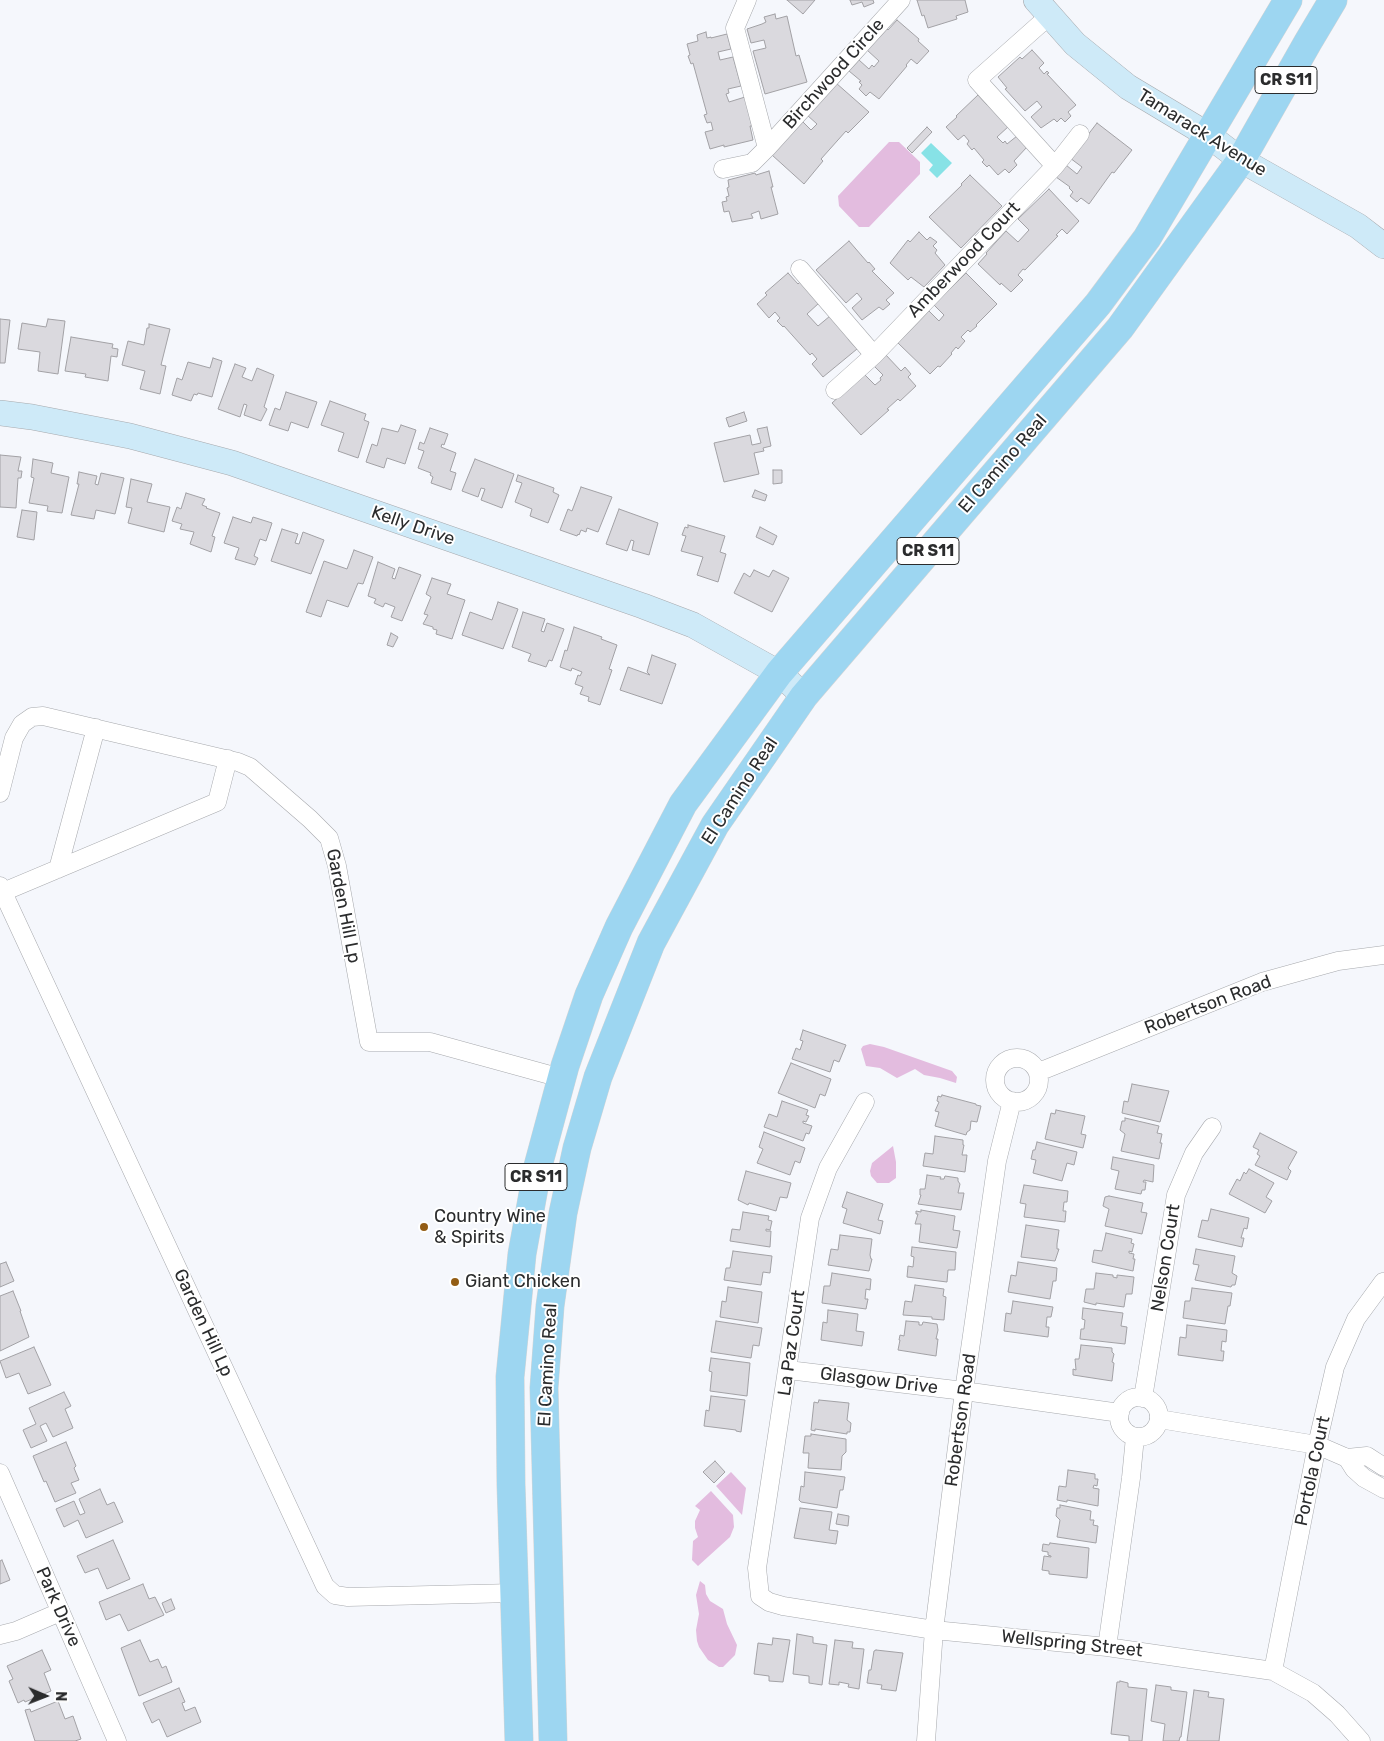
<!DOCTYPE html>
<style>
body{margin:0}
#map{position:relative;width:1384px;height:1741px;overflow:hidden;background:#f5f7fc;font-family:Rubik,sans-serif}
canvas{display:block}
.north{position:absolute;left:20px;top:1671px;width:50px;height:50px;-webkit-text-stroke:4px #fff;paint-order:stroke;rotate:91deg;font-size:14px;font-weight:700;line-height:20px;text-align:center;color:#2b2c2d}
.north::after{content:'';display:block;margin:auto;width:18px;height:22px;background:#2b2c2d;clip-path:polygon(50% 0,100% 100%,50% 72%,0 100%)}
</style>
<div id="map">
<canvas width="1384" height="1741"></canvas>
<div class="north">N</div>
</div>
<script>
const ctx = document.querySelector('canvas').getContext('2d');
ctx.lineJoin = 'round';
function fillPath(path, color) { ctx.fillStyle = color; ctx.fill(path, 'evenodd'); }
const shape = rows => new Path2D(rows.map(r => 'M' + r).join(''));
function stroke(path, color, width, dash) { ctx.strokeStyle = color; ctx.lineWidth = width; ctx.lineCap = dash ? 'butt' : 'round'; ctx.setLineDash(dash || []); ctx.stroke(path); }
function drawText(font, color, halo, rows, align = 'center') {
  ctx.font = font + ' Rubik,sans-serif'; ctx.lineWidth = 4; ctx.setLineDash([]); ctx.textBaseline = 'middle'; ctx.strokeStyle = halo; ctx.fillStyle = color; for (const [text, x, y, turn = 0] of rows) {
    ctx.save(); ctx.translate(x, y); ctx.rotate((+turn || 0) * Math.PI / 180); ctx.textAlign = isNaN(turn) ? turn : align; if (halo) ctx.strokeText(text, 0, 0); ctx.fillText(text, 0, 0); ctx.restore();
  }
}
fillPath(shape([
 [889,142,899,142,920,162,920,174,869,227,859,227,839,206,838,196],
 [870,1044,884,1047,952,1071,957,1077,956,1083,940,1078,924,1075,915,1069,897,1078,880,1068,866,1066,861,1049,863,1046],
 [893,1146,896,1162,896,1178,889,1183,877,1183,871,1176,870,1171,872,1163],
 [731,1472,746,1488,742,1515,716,1486],
 [711,1491,733,1515,734,1527,730,1537,698,1566,692,1560,693,1541,698,1537,695,1528,695,1521,700,1510,695,1506],
 [700,1581,705,1585,706,1594,710,1601,723,1609,727,1624,737,1645,735,1655,723,1667,719,1667,708,1660,699,1647,697,1641,696,1630,699,1614,696,1595]
]), '#e3bcdf');
fillPath(shape([
 [931,143,952,163,937,178,929,170,933,165,921,153]
]), '#87e2e6');
const building = shape([
 [787,0,815,0,803,14,787,0],
 [850,0,873,0,874,3,864,7,862,2,852,5,850,0],
 [917,0,965,0,968,12,956,16,957,19,928,28,924,15,922,16,917,0],
 [775,14,776,19,787,16,796,56,799,55,807,82,765,94,753,51,766,48,764,40,751,43,747,29,762,24,766,22,764,17,775,14],
 [897,20,919,39,918,41,929,51,917,64,911,59,906,65,907,66,879,99,870,92,866,96,859,89,862,85,859,82,861,81,849,71,859,60,869,69,872,65,874,67,879,61,867,50,887,29,888,30,897,20],
 [706,32,707,38,711,37,711,38,727,34,731,49,718,52,720,60,733,57,741,86,728,89,729,93,726,94,729,102,745,97,752,126,750,126,753,140,724,147,724,145,710,149,705,132,713,130,711,122,707,123,704,115,707,114,693,63,691,64,688,56,690,55,687,44,698,41,697,35,706,32],
 [1032,50,1044,63,1039,68,1044,74,1047,71,1049,73,1047,74,1076,105,1068,112,1071,116,1065,122,1061,118,1057,122,1054,119,1041,128,1031,117,1042,107,1037,101,1025,111,1005,89,1007,88,998,77,1020,57,1022,59,1032,50],
 [836,83,869,112,848,133,846,131,821,159,823,161,804,184,772,155,802,121,811,130,817,124,807,115,836,83],
 [978,95,987,105,989,104,1009,126,997,137,1003,143,1005,141,1007,144,1017,136,1027,147,1014,161,1017,165,1009,173,1005,169,998,175,989,165,987,167,982,162,984,160,974,148,972,150,967,144,969,141,964,135,958,140,946,127,957,117,956,116,978,95],
 [1097,123,1132,150,1114,173,1112,172,1089,204,1081,198,1077,202,1070,196,1073,192,1069,188,1070,187,1056,177,1066,165,1077,174,1082,167,1070,158,1097,123],
 [927,127,932,132,912,153,907,148,927,127],
 [769,171,773,187,771,187,778,214,761,219,759,211,751,214,753,218,732,222,729,211,724,212,722,202,727,201,726,197,729,196,727,188,729,187,728,180,755,173,756,175,769,171],
 [970,175,1002,206,961,248,929,217,962,185,961,184,970,175],
 [1049,189,1079,221,1067,234,1062,229,1056,235,1058,236,1025,270,1023,269,1018,275,1023,280,1011,292,1001,283,1000,285,978,264,987,254,986,253,1006,231,1018,242,1029,230,1018,219,1049,189],
 [919,232,927,240,930,237,937,242,933,246,937,250,935,253,945,265,924,287,911,277,908,280,890,263,908,240,910,242,919,232],
 [849,241,868,263,869,262,875,269,872,271,894,293,886,300,890,304,883,310,879,307,862,320,852,308,862,299,857,293,846,303,816,270,849,241],
 [788,273,798,284,800,282,819,303,807,314,818,326,830,316,850,338,848,339,857,349,823,377,812,364,817,359,812,353,810,355,784,326,783,327,777,321,780,318,775,312,769,318,757,304,767,295,765,293,788,273],
 [966,273,997,304,976,325,977,326,970,332,968,330,961,337,965,341,958,349,956,347,951,353,952,354,940,367,938,366,930,374,898,343,929,311,939,321,944,315,934,305,966,273],
 [0,319,10,320,5,363,0,363,0,319],
 [48,319,65,321,58,374,38,371,40,352,18,349,22,323,46,327,48,319],
 [149,324,170,329,161,365,166,366,160,394,140,389,145,371,122,365,128,341,144,345,147,328,149,328,149,324],
 [71,337,113,344,112,348,118,349,117,357,111,356,108,381,85,377,86,374,65,371,71,337],
 [885,354,901,371,905,367,911,374,908,377,916,386,900,401,898,399,887,409,889,410,861,435,832,403,864,374,875,385,881,380,880,378,883,375,873,365,885,354],
 [213,358,222,361,212,397,198,393,197,395,194,394,191,401,172,395,177,378,182,380,188,362,210,368,213,358],
 [235,364,246,368,242,377,252,381,257,368,274,375,264,407,267,409,261,421,244,415,247,405,244,404,240,417,218,409,235,364],
 [286,392,317,402,308,428,291,422,288,431,269,425,275,408,280,410,286,392],
 [330,401,366,414,364,420,369,422,358,458,338,451,344,433,321,425,330,401],
 [744,412,747,421,729,427,726,418,744,412],
 [401,425,416,430,405,464,387,458,384,468,366,462,372,444,377,446,382,428,398,432,401,425],
 [767,427,771,446,763,448,764,451,754,453,759,474,724,482,714,443,750,435,752,445,761,443,757,429,767,427],
 [430,428,448,434,444,445,442,444,441,447,456,453,450,471,456,473,451,490,431,483,433,477,430,475,431,473,418,468,424,451,418,449,420,442,424,444,430,428],
 [0,455,21,457,18,471,22,471,21,478,18,478,16,508,0,507,0,455],
 [33,459,53,463,51,473,69,477,62,513,47,511,48,506,29,503,34,478,31,477,33,459],
 [475,459,514,474,502,508,481,500,485,489,481,488,478,497,462,491,475,459],
 [773,470,782,470,782,483,773,484,773,470],
 [79,472,97,476,95,484,98,485,101,473,124,478,115,514,96,510,94,519,71,515,79,484,77,484,79,472],
 [518,475,554,488,553,492,559,495,548,523,530,516,532,509,515,502,522,483,516,481,518,475],
 [131,479,152,484,147,502,170,507,164,532,128,523,132,508,126,507,131,479],
 [581,487,612,497,598,532,587,528,586,532,581,530,579,535,578,534,577,536,560,530,568,509,572,511,581,487],
 [755,490,767,495,765,501,752,497,755,490],
 [186,493,205,499,202,505,207,507,206,508,220,513,212,536,215,537,211,552,190,544,194,532,180,529,182,524,172,521,177,507,181,509,186,493],
 [619,509,658,523,649,555,632,550,634,541,631,540,627,551,606,544,619,509],
 [22,510,37,512,34,540,17,537,22,510],
 [233,517,251,523,253,517,272,523,266,541,260,539,254,556,258,558,255,565,235,559,239,548,224,543,233,517],
 [688,525,725,536,720,552,726,554,718,582,697,575,703,557,681,551,686,536,682,535,685,527,688,528,688,525],
 [760,527,777,536,773,545,756,537,760,527],
 [282,529,298,534,295,543,299,544,303,532,324,540,311,574,271,561,282,529],
 [354,550,373,557,363,584,358,583,348,607,327,600,321,617,306,612,324,561,347,569,354,550],
 [378,562,395,569,392,578,395,579,399,567,421,575,402,621,391,617,395,607,385,603,383,607,374,603,376,599,368,596,378,562],
 [754,570,769,577,773,570,789,578,772,612,734,593,744,573,750,577,754,570],
 [432,578,451,584,447,594,465,600,452,639,436,634,437,630,433,629,433,627,423,624,428,615,424,614,431,597,426,594,432,578],
 [498,602,518,609,503,649,462,635,470,612,492,620,498,602],
 [523,612,545,619,541,631,544,632,547,623,564,629,552,661,549,660,546,667,528,661,531,654,512,647,523,612],
 [574,627,602,637,601,639,617,645,609,669,612,670,600,705,588,701,589,697,580,694,583,687,575,684,578,675,580,676,582,672,572,668,571,671,560,667,565,650,567,651,574,627],
 [391,633,398,637,393,647,387,645,391,633],
 [652,655,676,664,662,704,620,690,628,667,650,675,647,672,652,655],
 [803,1030,846,1045,839,1062,834,1060,830,1072,792,1059,796,1048,800,1050,803,1041,800,1040,803,1030],
 [791,1063,831,1079,825,1096,820,1094,815,1108,778,1093,791,1063],
 [1132,1084,1169,1091,1160,1122,1122,1113,1124,1101,1128,1102,1132,1084],
 [942,1095,976,1104,976,1105,981,1106,977,1122,971,1121,970,1130,967,1132,966,1135,935,1126,939,1112,935,1111,939,1102,937,1101,938,1096,941,1097,942,1095],
 [782,1101,808,1110,806,1115,809,1116,806,1122,803,1121,803,1123,812,1126,809,1134,806,1133,803,1141,764,1127,769,1114,777,1117,782,1101],
 [1056,1110,1085,1116,1081,1134,1086,1135,1083,1148,1045,1139,1051,1113,1055,1114,1056,1110],
 [1125,1118,1159,1126,1157,1133,1162,1134,1160,1143,1162,1143,1159,1159,1121,1151,1125,1134,1120,1130,1122,1121,1125,1121,1125,1118],
 [764,1132,805,1148,800,1163,795,1161,790,1175,757,1163,763,1149,759,1147,764,1132],
 [1260,1133,1297,1152,1288,1168,1291,1171,1287,1180,1255,1165,1260,1156,1257,1154,1259,1150,1253,1147,1260,1133],
 [935,1136,963,1140,963,1145,964,1145,962,1155,967,1155,965,1172,923,1166,925,1153,933,1154,935,1136],
 [1037,1142,1077,1152,1074,1165,1067,1163,1062,1181,1033,1173,1036,1160,1031,1159,1033,1150,1035,1150,1037,1142],
 [1113,1157,1154,1165,1153,1182,1144,1180,1143,1182,1146,1182,1145,1190,1142,1190,1141,1194,1115,1189,1119,1171,1111,1169,1113,1157],
 [1249,1169,1274,1183,1266,1197,1272,1201,1265,1213,1229,1194,1237,1179,1240,1181,1244,1172,1246,1174,1249,1169],
 [746,1171,791,1183,787,1198,780,1197,776,1211,749,1203,748,1205,738,1200,746,1171],
 [927,1175,941,1177,940,1179,944,1179,945,1176,958,1178,958,1181,960,1184,958,1193,964,1193,961,1210,918,1204,921,1195,920,1195,920,1189,925,1189,927,1175],
 [1024,1185,1068,1191,1067,1202,1064,1202,1063,1211,1066,1211,1065,1222,1024,1217,1026,1204,1020,1203,1024,1185],
 [847,1192,883,1204,878,1220,883,1221,880,1234,843,1223,847,1209,842,1207,847,1192],
 [1109,1196,1143,1203,1141,1212,1147,1213,1142,1234,1105,1226,1109,1209,1103,1206,1105,1197,1109,1196],
 [1211,1209,1249,1218,1247,1229,1244,1228,1241,1238,1244,1238,1242,1247,1198,1237,1202,1220,1208,1221,1211,1209],
 [921,1210,955,1216,953,1230,960,1231,957,1248,919,1242,921,1224,915,1224,918,1214,916,1214,916,1211,921,1212,921,1210],
 [743,1212,769,1216,768,1220,772,1221,770,1230,766,1229,766,1231,771,1231,770,1247,730,1241,732,1229,740,1230,743,1212],
 [1026,1225,1059,1230,1057,1244,1057,1249,1059,1249,1055,1261,1021,1257,1026,1225],
 [1106,1233,1132,1239,1131,1243,1134,1244,1132,1252,1129,1251,1129,1253,1134,1254,1133,1259,1135,1259,1133,1271,1092,1262,1094,1250,1102,1251,1106,1233],
 [840,1235,872,1239,870,1255,871,1259,872,1259,869,1271,828,1265,831,1249,838,1250,840,1235],
 [912,1247,956,1252,955,1270,948,1270,947,1282,907,1277,908,1266,913,1267,914,1257,911,1256,912,1247],
 [1196,1249,1235,1256,1232,1273,1237,1276,1235,1285,1232,1285,1231,1287,1195,1280,1199,1265,1193,1264,1196,1249],
 [733,1251,772,1256,770,1273,763,1272,761,1285,724,1280,726,1268,730,1268,733,1251],
 [6,1262,14,1281,0,1287,0,1264,6,1262],
 [1018,1262,1057,1268,1056,1281,1053,1281,1050,1299,1008,1292,1011,1275,1016,1276,1018,1262],
 [832,1273,871,1279,870,1290,866,1289,865,1299,868,1299,866,1309,822,1303,824,1286,830,1286,832,1273],
 [1096,1273,1113,1275,1113,1277,1117,1278,1117,1275,1134,1277,1132,1294,1126,1294,1124,1307,1096,1303,1096,1305,1084,1302,1086,1289,1094,1289,1096,1273],
 [915,1285,944,1289,943,1296,946,1297,944,1320,932,1319,932,1317,903,1315,905,1301,912,1302,915,1285],
 [728,1287,762,1292,758,1323,720,1317,722,1301,726,1302,728,1287],
 [1192,1288,1232,1293,1230,1306,1228,1306,1225,1324,1183,1318,1185,1301,1190,1301,1192,1288],
 [13,1291,21,1311,20,1311,29,1337,0,1351,0,1296,13,1291],
 [1013,1301,1053,1307,1051,1317,1047,1317,1046,1327,1049,1327,1048,1337,1004,1331,1006,1313,1011,1314,1013,1301],
 [1083,1308,1123,1313,1121,1326,1127,1327,1125,1344,1080,1339,1081,1329,1084,1329,1085,1320,1082,1319,1083,1308],
 [828,1310,858,1314,856,1331,864,1332,862,1346,821,1340,823,1322,827,1323,828,1310],
 [716,1321,762,1328,759,1346,753,1345,751,1358,711,1352,716,1321],
 [906,1321,919,1322,919,1325,922,1325,923,1322,937,1324,938,1330,936,1339,938,1339,936,1356,898,1350,900,1340,899,1340,900,1335,904,1336,906,1321],
 [1187,1325,1227,1330,1226,1342,1222,1341,1221,1351,1224,1351,1223,1361,1178,1355,1180,1337,1186,1338,1187,1325],
 [1081,1345,1112,1348,1112,1352,1114,1354,1112,1362,1114,1363,1112,1381,1073,1375,1073,1369,1076,1370,1075,1359,1079,1359,1081,1345],
 [34,1347,51,1385,28,1394,19,1373,6,1378,0,1361,34,1347],
 [711,1358,750,1363,747,1396,710,1391,712,1372,709,1371,711,1358],
 [64,1392,71,1406,65,1409,73,1428,53,1437,46,1423,40,1426,47,1441,31,1448,23,1430,36,1424,29,1408,64,1392],
 [711,1396,745,1400,741,1432,736,1431,736,1430,704,1426,706,1410,709,1411,711,1396],
 [819,1400,849,1403,847,1420,851,1423,850,1432,847,1432,847,1434,815,1429,815,1431,811,1430,814,1402,818,1403,819,1400],
 [811,1434,846,1439,846,1452,842,1456,841,1470,808,1468,809,1453,803,1453,805,1436,811,1436,811,1434],
 [66,1442,76,1466,74,1468,79,1480,71,1483,76,1493,55,1502,46,1481,44,1482,33,1456,66,1442],
 [715,1461,725,1472,714,1483,703,1472,715,1461],
 [1068,1470,1095,1474,1095,1479,1098,1479,1097,1486,1094,1485,1093,1488,1099,1489,1098,1506,1067,1500,1067,1502,1057,1500,1059,1486,1066,1487,1068,1470],
 [805,1472,845,1477,843,1490,840,1490,837,1508,801,1502,799,1500,801,1486,804,1487,805,1472],
 [100,1489,107,1505,114,1502,123,1522,86,1538,78,1520,64,1527,56,1509,74,1501,80,1515,85,1513,79,1499,100,1489],
 [1060,1505,1091,1511,1090,1520,1094,1520,1093,1525,1098,1526,1096,1543,1057,1537,1060,1520,1056,1516,1057,1508,1060,1508,1060,1505],
 [800,1508,832,1512,829,1530,838,1531,836,1544,794,1538,800,1508],
 [838,1514,849,1516,848,1526,836,1524,838,1514],
 [113,1540,130,1579,107,1589,98,1568,85,1573,77,1556,113,1540],
 [1050,1543,1089,1548,1087,1578,1049,1574,1049,1571,1042,1570,1044,1556,1051,1557,1051,1556,1048,1555,1048,1552,1042,1551,1043,1544,1049,1545,1050,1543],
 [2,1560,10,1580,0,1584,0,1561,2,1560],
 [143,1584,149,1599,155,1597,164,1615,128,1631,120,1614,106,1620,99,1602,143,1584],
 [171,1599,175,1609,166,1613,162,1603,171,1599],
 [797,1634,813,1637,813,1643,827,1645,822,1685,809,1683,809,1676,793,1674,797,1634],
 [773,1638,790,1640,783,1682,769,1681,769,1676,754,1674,758,1643,772,1645,773,1638],
 [140,1640,150,1662,158,1659,162,1668,166,1666,172,1682,139,1696,121,1648,140,1640],
 [835,1640,853,1642,852,1648,864,1649,859,1689,848,1687,849,1684,839,1682,839,1685,829,1684,835,1640],
 [42,1650,51,1670,44,1673,51,1691,25,1702,24,1700,18,1703,9,1681,13,1679,7,1666,42,1650],
 [876,1650,903,1653,896,1691,881,1689,882,1685,867,1683,869,1670,871,1670,874,1651,876,1650],
 [1120,1681,1128,1683,1128,1687,1147,1689,1142,1741,1129,1741,1129,1736,1111,1734,1117,1682,1120,1682,1120,1681],
 [1156,1685,1171,1687,1171,1690,1187,1692,1181,1737,1180,1737,1179,1741,1163,1741,1165,1724,1151,1721,1156,1685],
 [179,1688,185,1702,182,1703,185,1711,195,1707,201,1722,167,1737,159,1719,152,1723,143,1703,179,1688],
 [1194,1690,1209,1692,1208,1697,1224,1699,1219,1741,1187,1741,1194,1690],
 [58,1701,65,1719,73,1716,81,1739,75,1741,35,1741,25,1710,30,1709,31,1712,58,1701]
]);
fillPath(building, '#dad9de');
stroke(building, '#a2a1a5', 1);
const street = shape([
 [747,0,735,28,767,148],
 [1049,16,977,80,1055,166],
 [723,169,752,163,767,148,901,0],
 [800,269,874,355],
 [835,390,874,355,1055,166,1080,134],
 [0,793,14,738,22,724,32,717,43,716,238,762,250,767,310,819,329,838,337,866,369,1042,430,1042,561,1078],
 [58,869,96,728],
 [0,886,325,1586,335,1595,348,1597,514,1593],
 [3,892,217,802,228,759],
 '995 1080a22 22 0 1 1 44 0a22 22 0 1 1-44 0Z',
 [1037,1071,1046,1069,1262,982,1338,961,1384,955],
 [865,1102,828,1168,810,1218,757,1568,760,1596,769,1602,783,1606,934,1630,1107,1647,1273,1671,1313,1693,1337,1714,1361,1741],
 [788,1370,964,1391,1120,1413],
 '1119 1417a20 20 0 1 1 40 0a20 20 0 1 1-40 0Z',
 [1143,1398,1176,1195,1194,1153,1212,1127],
 [1159,1419,1317,1445,1347,1458,1367,1456,1384,1467],
 [1347,1458,1354,1469,1364,1478,1384,1489],
 [0,1473,117,1741],
 [0,1635,16,1631,60,1612],
 [1107,1647,1131,1478,1135,1437],
 [1273,1671,1317,1445,1335,1367,1356,1319,1383,1282],
 [926,1741,934,1630,964,1391,997,1161,1012,1101]
]);
const secondary = shape([
 [1036,0,1075,44,1128,87,1208,135,1241,160,1358,226,1384,246],
 [0,413,32,417,130,436,232,463,643,606,693,625,779,673,804,696]
]);
const primary = shape([
 [519,1741,511,1484,510,1377,522,1254,538,1166,565,1066,589,995,619,927,683,804,779,673,1098,304,1147,238,1288,0],
 [553,1741,544,1388,550,1306,563,1213,577,1148,598,1077,651,943,715,825,804,696,1120,328,1241,160,1308,42,1333,0]
]);
stroke(street, '#a7a9ad', 19);
stroke(secondary, '#a7a9ad', 26);
stroke(primary, '#d5d5d5', 29);
stroke(street, '#fff', 18);
stroke(secondary, '#ceeaf8', 25);
stroke(primary, '#9dd6f1', 28);
for (const [x, y, r, color] of [
 [424,1227,5,"#935d15"],
 [455,1282,5,"#935d15"]
]) { const dot = new Path2D(); dot.arc(x, y, r, 0, 2 * Math.PI); ctx.fillStyle = color; ctx.fill(dot); stroke(dot, '#fff', 2); }
for (const [x, y, w] of [
 [1286,80,62],
 [928,551,62],
 [536,1177,62]
]) { const box = new Path2D(); box.roundRect(x - w / 2, y - 13.5, w, 27, 4); ctx.fillStyle = '#fff'; ctx.fill(box); stroke(box, '#2b2c2d', 1); }
drawText('bold 16px', '#2b2c2d', null, [
 ["CR S11",1286,80],
 ["CR S11",928,551],
 ["CR S11",536,1177]
]);
drawText('18px', '#2b2c2d', '#fff', [
 ["Birchwood Circle",834,74,-48],
 ["Tamarack Avenue",1202,133,32],
 ["Amberwood Court",964,260,-46],
 ["El Camino Real",1003,464,-49],
 ["Kelly Drive",413,526,19],
 ["El Camino Real",740,791,-57],
 ["Garden Hill Lp",343,906,79],
 ["Robertson Road",1208,1005,-21],
 ["Nelson Court",1166,1258,-81],
 ["Garden Hill Lp",203,1323,65],
 ["La Paz Court",792,1343,-82],
 ["El Camino Real",548,1365,-87],
 ["Glasgow Drive",879,1381,7],
 ["Robertson Road",961,1420,-82],
 ["Portola Court",1313,1471,-78],
 ["Park Drive",58,1607,66],
 ["Wellspring Street",1072,1644,6]
]);
drawText('18px', '#2b2c2d', '#fff', [
 ["Country Wine",434,1217],
 ["& Spirits",434,1238],
 ["Giant Chicken",465,1282]
], 'left');
</script>
